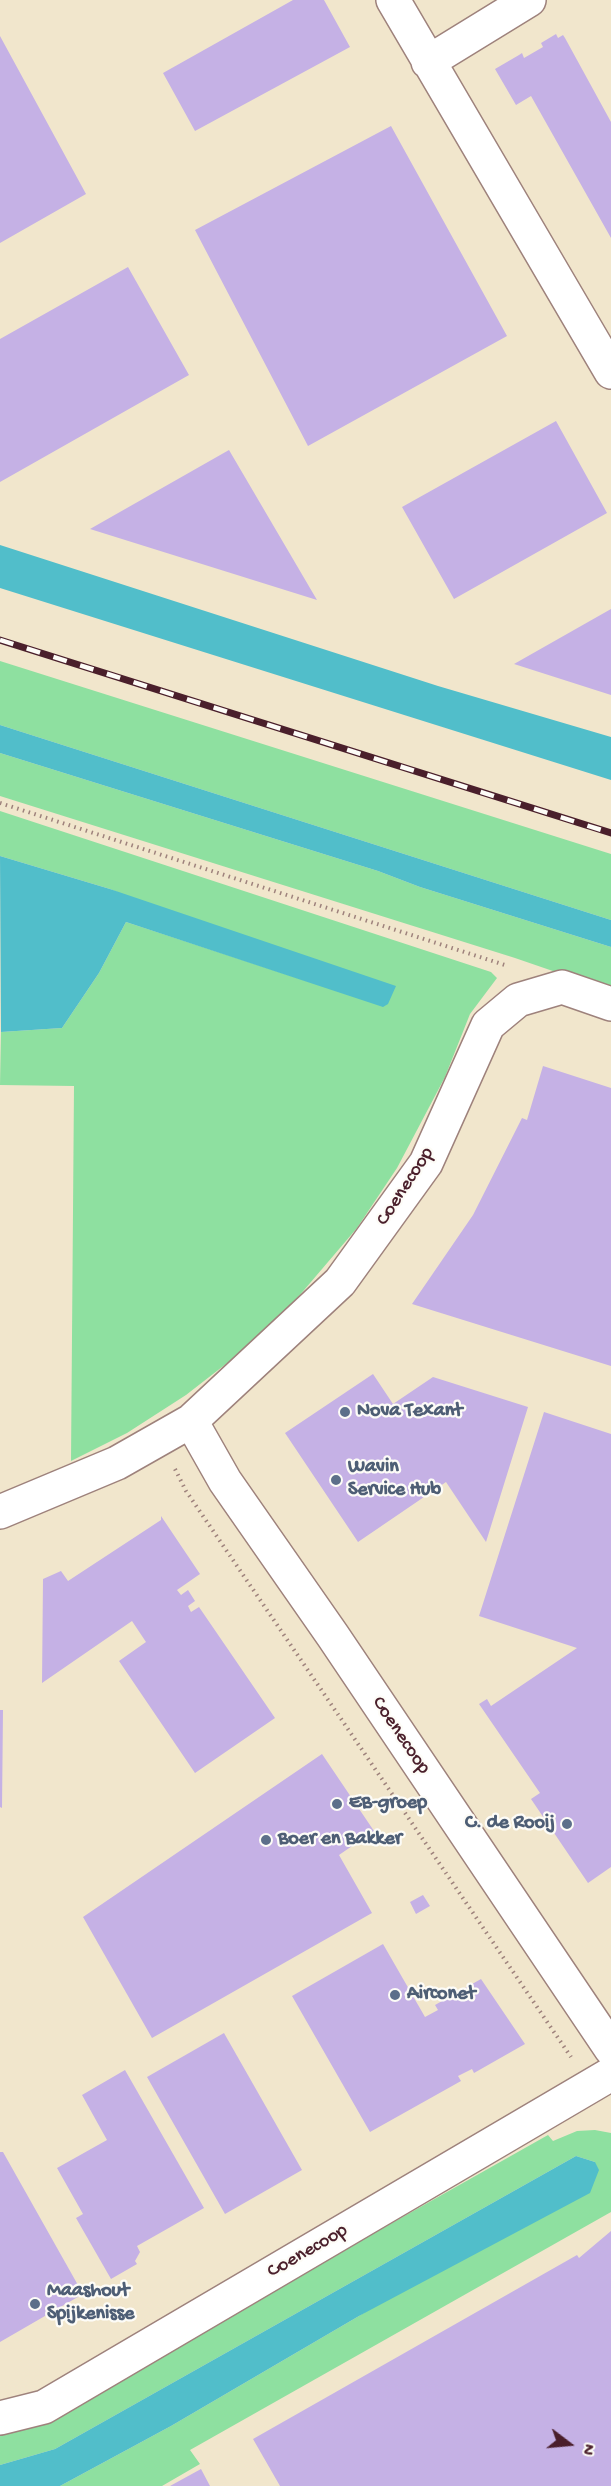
<!DOCTYPE html>
<style>
body{margin:0}
#map{position:relative;width:611px;height:2486px;overflow:hidden;background:#f1e6cc;font-family:"Gochi Hand",sans-serif}
canvas{display:block}
.north{position:absolute;left:539px;top:2414px;width:60px;height:60px;-webkit-text-stroke:4px #fdfcf7;paint-order:stroke;rotate:106deg;font-size:16px;font-weight:700;line-height:24px;text-align:center;color:#4a1f2b}
.north::after{content:'';display:block;margin:auto;width:21px;height:27px;background:#4a1f2b;clip-path:polygon(50% 0,100% 100%,50% 72%,0 100%)}
</style>
<div id="map">
<canvas width="611" height="2486"></canvas>
<div class="north">N</div>
</div>
<script>
const ctx = document.querySelector('canvas').getContext('2d');
ctx.lineJoin = 'round';
function fillPath(path, color) { ctx.fillStyle = color; ctx.fill(path, 'evenodd'); }
const shape = rows => new Path2D(rows.map(r => 'M' + r).join(''));
function stroke(path, color, width, dash) { ctx.strokeStyle = color; ctx.lineWidth = width; ctx.lineCap = dash ? 'butt' : 'round'; ctx.setLineDash(dash || []); ctx.stroke(path); }
function drawText(font, color, halo, rows, align = 'center') {
  ctx.font = font + ' "Gochi Hand",sans-serif'; ctx.lineWidth = 4.5; ctx.setLineDash([]); ctx.textBaseline = 'middle'; ctx.strokeStyle = halo; ctx.fillStyle = color; for (const [text, x, y, turn = 0] of rows) {
    ctx.save(); ctx.translate(x, y); ctx.rotate((+turn || 0) * Math.PI / 180); ctx.textAlign = isNaN(turn) ? turn : align; if (halo) ctx.strokeText(text, 0, 0); ctx.fillText(text, 0, 0); ctx.restore();
  }
}
fillPath(shape([
 [0,661,611,854,611,920,0,725],
 [0,753,378,871,420,887,611,947,611,991,515,958,0,796],
 [0,811,491,972,497,978,470,1014,445,1077,397,1168,357,1228,293,1303,249,1346,186,1395,127,1433,71,1461,74,1086,0,1085,1,1032,62,1028,99,973,126,922,383,1006,110,889,0,856],
 [595,2130,611,2133,611,2212,190,2450,200,2464,162,2486,60,2486,171,2426,359,2316,595,2162,576,2156,55,2449,0,2465,0,2432,57,2412,548,2135,553,2141,577,2131]
]), '#8ee0a0');
fillPath(shape([
 [0,545,438,686,611,737,611,780,0,588],
 [0,725,611,920,611,947,420,887,378,871,0,753],
 [0,856,110,889,396,986,388,1004,383,1007,126,922,99,973,62,1028,1,1032],
 [576,2156,595,2162,599,2170,590,2193,359,2316,171,2426,60,2486,0,2486,0,2465,55,2449]
]), '#51beca');
fillPath(shape([
 [293,0,324,0,350,47,195,131,163,73],
 [556,34,558,38,563,35,565,38,611,122,611,238,531,96,516,105,495,69,519,55,522,53,524,58,543,47,541,43],
 [0,36,86,194,0,243],
 [391,126,507,336,308,446,195,230],
 [128,267,189,375,0,482,0,339],
 [556,421,607,513,454,599,402,507],
 [229,450,317,600,90,529],
 [611,609,611,695,514,664],
 [543,1066,611,1088,611,1366,412,1304,473,1215,522,1118,527,1120],
 [373,1374,393,1404,433,1377,528,1407,486,1542,446,1482,358,1542,285,1433],
 [544,1412,611,1434,611,1867,588,1883,531,1799,540,1793,479,1704,487,1699,491,1706,577,1648,479,1616],
 [161,1516,200,1574,177,1590,181,1595,188,1590,195,1601,188,1606,191,1612,199,1607,275,1718,195,1773,119,1661,146,1642,132,1621,42,1683,43,1579,61,1571,68,1581,161,1520],
 [0,1710,3,1710,2,1808,0,1807],
 [322,1754,374,1831,339,1855,372,1913,152,2038,83,1917],
 [423,1895,430,1906,416,1914,410,1902],
 [383,1944,425,2017,438,2010,435,2005,481,1979,525,2044,474,2073,472,2069,458,2076,461,2081,370,2132,292,1996],
 [224,2033,302,2170,225,2214,147,2077],
 [125,2070,204,2208,137,2246,140,2252,135,2261,137,2264,111,2279,76,2218,83,2214,57,2168,107,2140,82,2095],
 [0,2152,3,2152,83,2294,0,2342],
 [611,2231,611,2486,280,2486,253,2439,577,2255,579,2258],
 [201,2469,210,2486,170,2486]
]), '#c5b1e5');
const minor = shape([
 [393,0,611,372],
 [428,62,529,0],
 [191,1421,340,1282,426,1163,488,1025,518,1000,562,987,611,1004],
 [0,1512,117,1463,191,1421,225,1481,333,1636,611,2049],
 [0,2418,44,2407,611,2074]
]);
stroke(minor, '#9e827c', 36);
stroke(shape([
 [0,803,508,966],
 [175,1469,186,1491,571,2057]
]), '#9e827c', 4, [1.5, 4.5]);
stroke(minor, '#fff', 33);
const rail = shape([
 [0,640,611,833]
]);
stroke(rail, '#4a1f2b', 7);
stroke(rail, '#fdfcf7', 4.5, [14]);
for (const [x, y, r, color] of [
 [345,1412,6,"#5c6f8a"],
 [336,1480,6,"#5c6f8a"],
 [337,1804,6,"#5c6f8a"],
 [567,1824,6,"#5c6f8a"],
 [266,1840,6,"#5c6f8a"],
 [395,1995,6,"#5c6f8a"],
 [35,2304,6,"#5c6f8a"]
]) { const dot = new Path2D(); dot.arc(x, y, r, 0, 2 * Math.PI); ctx.fillStyle = color; ctx.fill(dot); stroke(dot, '#fdfcf7', 2); }
drawText('20px', '#4a1f2b', '#fdfcf7', [
 ["Coenecoop",406,1187,-57],
 ["Coenecoop",400,1736,56],
 ["Coenecoop",308,2252,-30]
]);
drawText('bold 20px', '#4e5e75', '#fdfcf7', [
 ["Nova Texant",357,1412],
 ["Wavin",348,1468],
 ["Service Hub",348,1491],
 ["EB-groep",349,1804],
 ["C. de Rooij",555,1824,"right"],
 ["Boer en Bakker",278,1840],
 ["Airconet",407,1995],
 ["Maashout",47,2292],
 ["Spijkenisse",47,2315]
], 'left');
</script>
